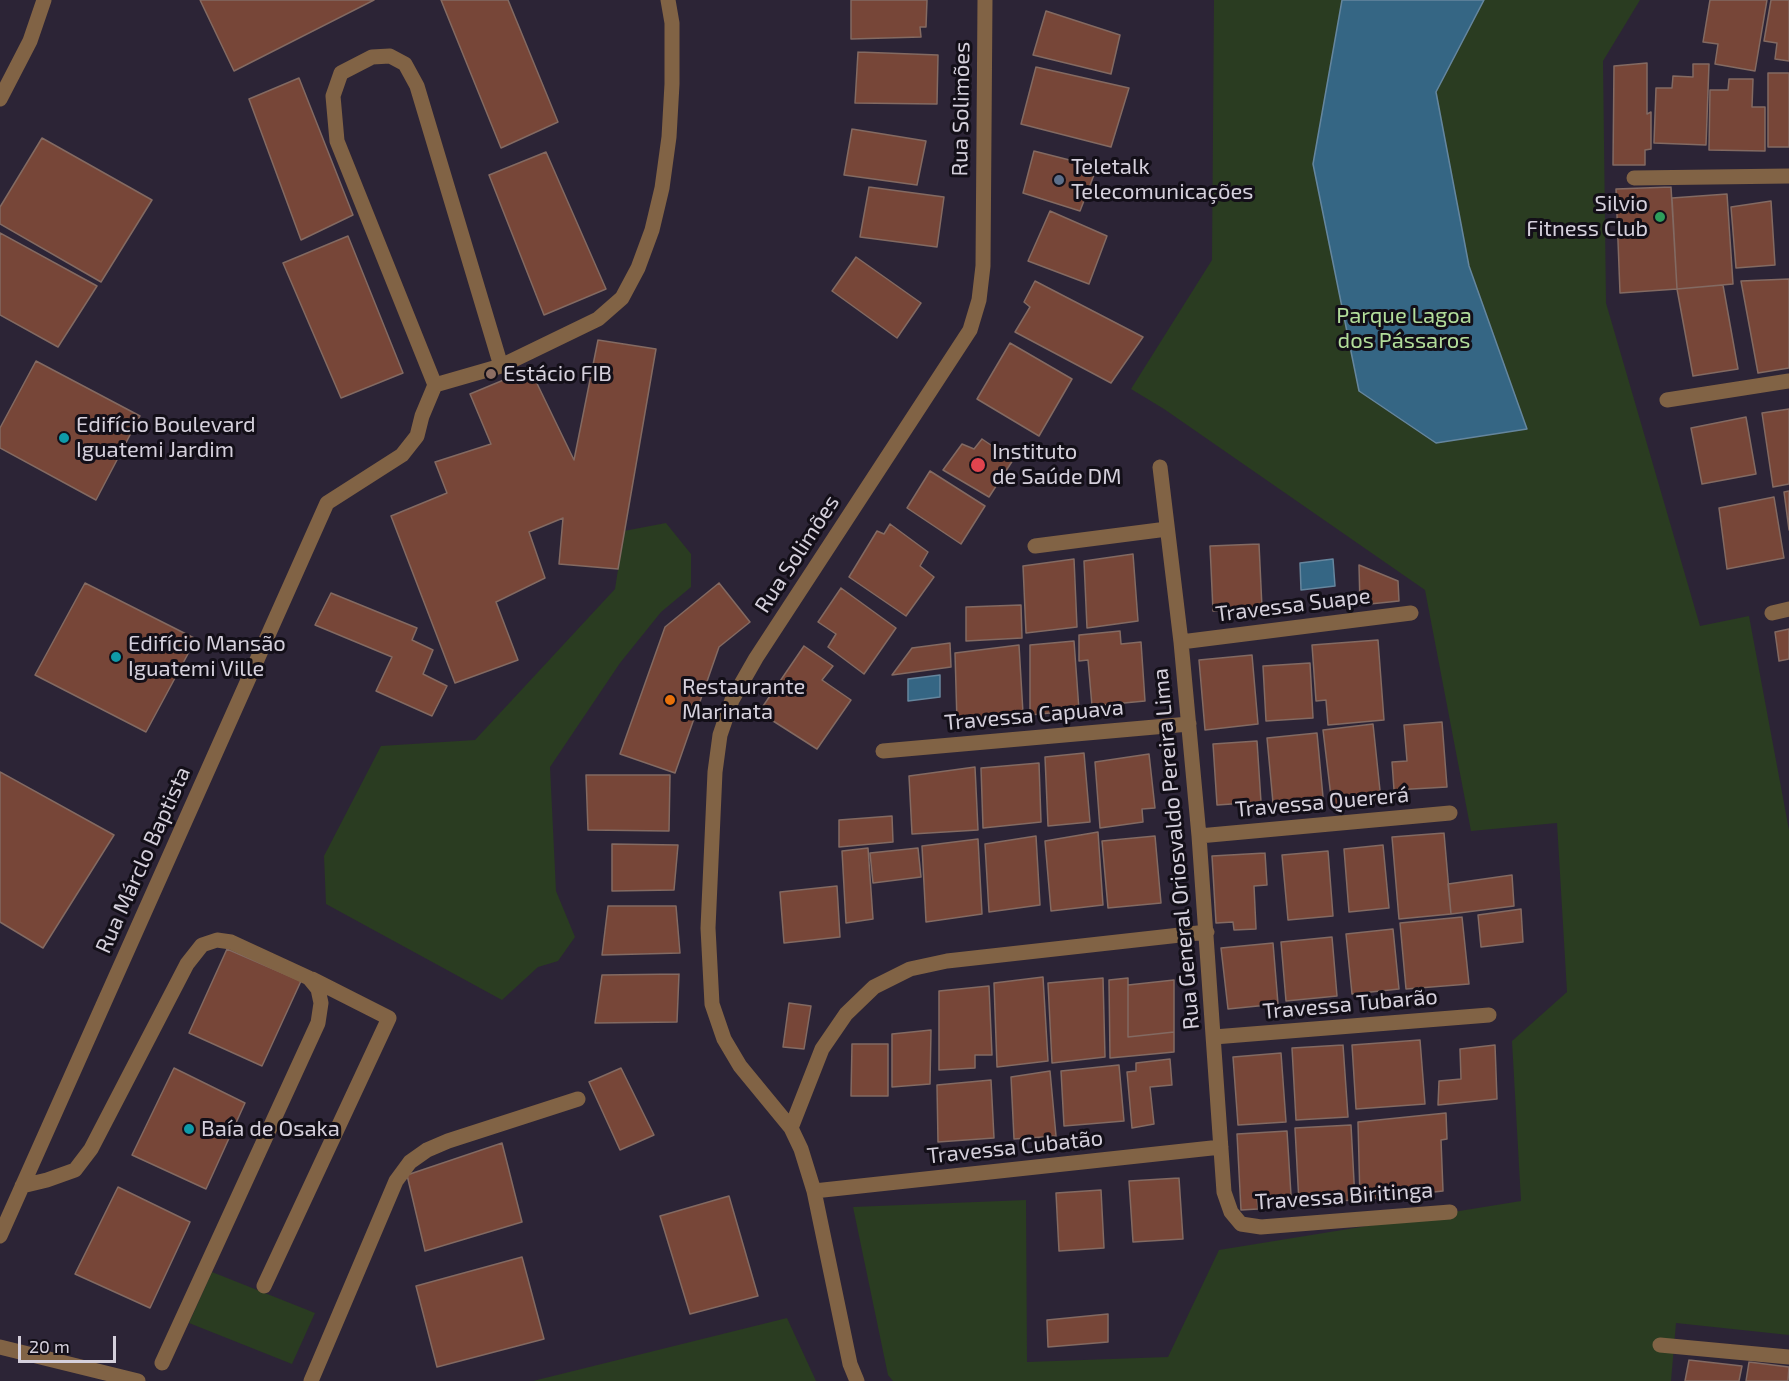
<!DOCTYPE html>
<meta charset="utf-8">
<style>
body{margin:0}
#map{position:relative;width:1789px;height:1381px;overflow:hidden;background:#2c2436;font-family:"Exo 2",sans-serif}
canvas{display:block}
.scale{position:absolute;left:18px;top:1336px;width:98px;height:27px;box-sizing:border-box;border:3px solid #d5d0dc;border-top:0;padding-left:8px;font-size:18px;line-height:21px;white-space:nowrap;color:#d5d0dc;-webkit-text-stroke:4px #130f18;paint-order:stroke}
</style>
<div id="map">
<canvas width="1789" height="1381"></canvas>
<div class="scale">20 m</div>
</div>
<script>
const ctx = document.querySelector('canvas').getContext('2d');
ctx.lineJoin = 'round';
function fillPath(path, color) { ctx.fillStyle = color; ctx.fill(path, 'evenodd'); }
const shape = rows => new Path2D(rows.map(r => 'M' + r).join(''));
function stroke(path, color, width, dash) { ctx.strokeStyle = color; ctx.lineWidth = width; ctx.lineCap = dash ? 'butt' : 'round'; ctx.setLineDash(dash || []); ctx.stroke(path); }
function drawText(font, color, halo, rows, align = 'center') {
  ctx.font = font + ' "Exo 2",sans-serif'; ctx.lineWidth = 6; ctx.setLineDash([]); ctx.textBaseline = 'middle'; ctx.strokeStyle = halo; ctx.fillStyle = color; for (const [text, x, y, turn = 0] of rows) {
    ctx.save(); ctx.translate(x, y); ctx.rotate((+turn || 0) * Math.PI / 180); ctx.textAlign = isNaN(turn) ? turn : align; if (halo) ctx.strokeText(text, 0, 0); ctx.fillText(text, 0, 0); ctx.restore();
  }
}
fillPath(shape([
 [1214,0,1640,0,1603,61,1606,303,1700,626,1749,616,1789,830,1789,1335,1676,1323,1671,1381,893,1381,888,1375,853,1207,1026,1200,1027,1362,1168,1357,1219,1250,1521,1201,1512,1041,1567,992,1557,823,1471,831,1425,590,1164,409,1131,389,1212,260],
 [666,523,691,554,691,587,661,612,620,663,550,767,556,891,575,937,558,961,538,967,502,1000,326,904,324,856,381,746,475,740,615,589,624,531],
 [212,1272,315,1313,292,1364,189,1323],
 [787,1318,816,1381,533,1381]
]), '#2a3c21');
const water = shape([
 [1342,0,1484,0,1436,92,1469,266,1527,429,1436,443,1359,391,1313,164,1342,0],
 [1333,559,1335,586,1301,590,1300,563,1333,559],
 [940,675,940,697,908,701,908,679,940,675]
]);
fillPath(water, '#356684');
stroke(water, '#65869e', 1.5);
const building = shape([
 [200,0,374,0,234,71,200,0],
 [441,0,508,0,558,122,501,148,441,0],
 [851,0,927,0,926,27,920,27,921,37,851,39,851,0],
 [1710,0,1767,0,1755,71,1715,64,1718,44,1703,42,1710,0],
 [1771,0,1789,0,1789,61,1775,59,1777,43,1764,41,1771,0],
 [1046,11,1120,35,1111,74,1033,55,1046,11],
 [858,52,938,55,937,104,855,103,858,52],
 [1647,63,1647,114,1651,112,1651,149,1645,150,1645,165,1613,165,1614,66,1647,63],
 [1693,64,1709,64,1706,145,1654,143,1656,88,1672,88,1673,76,1693,77,1693,64],
 [1036,67,1129,88,1111,147,1021,124,1036,67],
 [1768,73,1789,73,1789,147,1768,147,1768,73],
 [299,78,353,215,301,240,249,99,299,78],
 [1729,79,1753,79,1752,107,1765,107,1765,151,1709,150,1710,90,1728,90,1729,79],
 [852,129,926,141,917,185,844,175,852,129],
 [42,138,152,200,101,282,0,224,0,207,42,138],
 [1034,151,1097,167,1080,211,1023,193,1034,151],
 [546,152,606,289,544,315,489,175,546,152],
 [869,187,944,197,937,247,860,237,869,187],
 [1671,187,1677,289,1620,293,1616,189,1671,187],
 [1727,194,1733,284,1677,289,1672,198,1727,194],
 [1771,201,1775,265,1736,268,1731,207,1771,201],
 [1050,211,1107,236,1089,284,1028,261,1050,211],
 [0,233,97,286,58,347,0,315,0,233],
 [348,236,403,373,341,398,283,263,348,236],
 [856,257,921,303,897,338,832,291,856,257],
 [1789,279,1789,368,1758,373,1741,281,1789,279],
 [1035,281,1143,337,1111,383,1015,332,1030,307,1024,302,1035,281],
 [1723,285,1738,369,1693,376,1677,289,1723,285],
 [598,340,656,349,618,569,559,564,563,518,529,532,545,578,496,602,518,660,455,683,391,516,447,493,435,462,491,444,470,394,530,369,574,460,598,340],
 [1010,343,1072,379,1039,436,977,399,1010,343],
 [36,361,140,416,96,500,0,448,0,428,36,361],
 [1789,409,1789,484,1773,487,1762,413,1789,409],
 [1746,417,1756,474,1702,484,1691,428,1746,417],
 [982,439,1013,460,989,497,943,470,962,444,974,449,982,439],
 [930,471,985,506,961,544,907,508,930,471],
 [1789,491,1789,530,1784,492,1789,491],
 [1774,497,1784,558,1727,569,1719,508,1774,497],
 [890,524,928,552,920,566,934,577,906,616,849,577,877,531,884,534,890,524],
 [1259,544,1262,608,1213,611,1210,546,1259,544],
 [1133,554,1138,621,1087,628,1084,561,1133,554],
 [1074,559,1077,627,1026,633,1023,566,1074,559],
 [1359,565,1398,581,1399,601,1360,605,1359,565],
 [85,583,196,639,146,732,35,675,85,583],
 [719,583,750,622,719,647,675,773,620,754,665,627,719,583],
 [841,588,896,628,864,674,828,647,836,634,818,622,841,588],
 [331,593,417,628,412,640,433,650,423,674,447,686,432,716,376,691,392,657,315,625,331,593],
 [1021,605,1022,638,966,641,966,607,1021,605],
 [1789,629,1789,659,1779,661,1775,632,1789,629],
 [1120,631,1121,644,1141,642,1145,701,1092,706,1088,660,1079,661,1079,635,1120,631],
 [1378,640,1384,720,1328,725,1326,700,1316,701,1312,645,1378,640],
 [1074,641,1079,710,1030,715,1030,645,1074,641],
 [950,643,951,667,892,675,912,648,950,643],
 [1019,645,1023,713,957,722,955,653,1019,645],
 [804,646,833,666,822,680,851,700,817,749,759,712,804,646],
 [1252,655,1258,724,1205,730,1199,660,1252,655],
 [1310,663,1313,718,1266,721,1263,666,1310,663],
 [1442,722,1447,787,1394,790,1392,762,1407,761,1404,725,1442,722],
 [1373,724,1381,800,1332,805,1323,730,1373,724],
 [1317,733,1323,797,1273,803,1267,738,1317,733],
 [1257,741,1261,802,1217,805,1213,744,1257,741],
 [1084,753,1090,822,1048,826,1045,757,1084,753],
 [1149,754,1155,808,1142,809,1143,822,1100,828,1095,762,1149,754],
 [1039,763,1041,822,983,828,981,768,1039,763],
 [975,767,978,830,912,834,909,776,975,767],
 [0,772,114,835,43,948,0,922,0,772],
 [586,775,670,775,669,831,588,830,586,775],
 [892,816,893,842,839,847,839,820,892,816],
 [1098,832,1103,905,1051,911,1045,841,1098,832],
 [1444,833,1451,914,1399,919,1392,837,1444,833],
 [1036,836,1040,905,989,912,985,844,1036,836],
 [1155,836,1161,903,1108,908,1102,841,1155,836],
 [978,839,982,914,926,922,922,846,978,839],
 [612,844,678,845,674,890,612,891,612,844],
 [1383,845,1389,908,1349,912,1344,849,1383,845],
 [868,848,873,919,846,923,842,851,868,848],
 [918,848,921,877,873,883,870,853,918,848],
 [1328,851,1333,916,1288,920,1282,855,1328,851],
 [1265,853,1267,885,1254,886,1256,929,1234,930,1233,922,1216,923,1212,856,1265,853],
 [1512,875,1514,906,1451,914,1448,884,1512,875],
 [837,886,840,937,784,943,780,892,837,886],
 [608,906,676,906,680,953,602,955,608,906],
 [1521,909,1523,942,1481,947,1478,915,1521,909],
 [1462,917,1469,984,1406,989,1400,923,1462,917],
 [1393,929,1399,989,1352,994,1346,934,1393,929],
 [1332,937,1337,996,1286,1001,1281,942,1332,937],
 [1273,943,1278,1004,1228,1009,1221,948,1273,943],
 [227,949,301,981,262,1066,189,1033,227,949],
 [679,974,677,1022,595,1023,602,975,679,974],
 [1043,977,1048,1061,997,1067,994,983,1043,977],
 [1103,978,1105,1057,1052,1063,1048,983,1103,978],
 [1128,978,1128,1037,1174,1032,1174,1052,1110,1058,1109,980,1128,978],
 [1174,980,1174,1032,1128,1037,1128,985,1174,980],
 [989,986,992,1055,975,1055,975,1068,939,1070,939,991,989,986],
 [789,1003,811,1006,804,1049,783,1047,789,1003],
 [931,1030,930,1084,892,1087,892,1034,931,1030],
 [1420,1040,1425,1104,1356,1109,1352,1045,1420,1040],
 [852,1044,888,1044,888,1096,851,1096,852,1044],
 [1343,1045,1348,1117,1296,1120,1292,1048,1343,1045],
 [1495,1045,1497,1099,1438,1105,1439,1081,1461,1079,1460,1049,1495,1045],
 [1281,1053,1286,1122,1238,1125,1233,1057,1281,1053],
 [1170,1059,1172,1085,1150,1087,1154,1124,1132,1128,1127,1072,1136,1071,1136,1063,1170,1059],
 [1119,1065,1124,1121,1064,1126,1061,1071,1119,1065],
 [174,1068,245,1103,206,1189,132,1155,174,1068],
 [621,1068,654,1135,620,1150,589,1082,621,1068],
 [1050,1071,1056,1136,1014,1139,1011,1077,1050,1071],
 [991,1080,994,1138,938,1142,937,1085,991,1080],
 [1446,1113,1447,1139,1441,1140,1443,1191,1360,1200,1358,1122,1446,1113],
 [1351,1125,1355,1200,1299,1203,1295,1128,1351,1125],
 [1287,1131,1291,1195,1257,1197,1258,1209,1241,1210,1237,1134,1287,1131],
 [502,1143,522,1222,425,1251,407,1175,502,1143],
 [1179,1178,1183,1239,1133,1242,1129,1181,1179,1178],
 [118,1187,190,1222,150,1308,75,1274,118,1187],
 [1101,1190,1104,1248,1059,1251,1056,1193,1101,1190],
 [729,1196,758,1296,690,1314,660,1216,729,1196],
 [522,1257,544,1339,437,1367,416,1286,522,1257],
 [1108,1314,1108,1342,1048,1347,1047,1320,1108,1314],
 [1689,1360,1742,1366,1739,1381,1685,1381,1689,1360],
 [1749,1362,1789,1367,1788,1381,1746,1381,1749,1362]
]);
fillPath(building, '#774638');
stroke(building, '#836a62', 1.5);
stroke(shape([
 [0,99,30,41,44,0],
 [1634,178,1789,176],
 [435,385,501,366,598,319,622,298,638,268,652,230,662,188,669,137,672,84,672,23,668,0],
 [1667,400,1789,381],
 [1160,467,1181,642,1199,836,1224,1192,1231,1212,1241,1224,1261,1227,1450,1212],
 [1035,546,1167,529],
 [1772,613,1789,609],
 [1181,642,1411,613],
 [883,751,1189,724],
 [1199,836,1450,813],
 [1214,1037,1489,1015],
 [791,1128,822,1049,846,1014,874,987,910,969,947,961,1207,932],
 [22,1186,47,1180,75,1170,91,1149,187,964,202,945,217,940,231,942,309,978,318,989,321,1003,318,1023,162,1363],
 [814,1191,1221,1147],
 [0,1236,327,503,402,455,417,436,422,416,435,385,337,141,333,96,341,73,372,57,390,56,405,64,417,86,501,366],
 [264,1286,389,1018,312,979],
 [1660,1345,1789,1357],
 [0,1347,138,1381],
 [311,1381,396,1181,410,1162,427,1150,448,1141,578,1099],
 [857,1381,850,1364,814,1191,801,1149,791,1128,740,1066,724,1039,712,1004,708,928,715,772,720,735,732,700,756,658,970,330,979,300,983,266,985,0]
]), '#816345', 15);
for (const [x, y, r, color] of [
 [1059,180,6,"#5c6f8a"],
 [1660,217,6,"#2e9e5b"],
 [491,374,6,"#8d6e63"],
 [64,438,6,"#0f9aa8"],
 [978,465,8,"#e0444e"],
 [116,657,6,"#0f9aa8"],
 [670,700,6,"#e8710a"],
 [189,1129,6,"#0f9aa8"]
]) { const dot = new Path2D(); dot.arc(x, y, r, 0, 2 * Math.PI); ctx.fillStyle = color; ctx.fill(dot); stroke(dot, '#130f18', 2); }
drawText('22px', '#d5d0dc', '#130f18', [
 ["Rua Solimões",961,109,-89],
 ["Rua Solimões",797,554,-57],
 ["Travessa Suape",1293,605,-7],
 ["Travessa Capuava",1034,715,-5],
 ["Travessa Quererá",1322,802,-5],
 ["Rua General Oriosvaldo Pereira Lima",1176,849,-95],
 ["Rua Márclo Baptista",143,860,-66],
 ["Travessa Tubarão",1350,1004,-5],
 ["Travessa Cubatão",1015,1147,-6],
 ["Travessa Biritinga",1344,1196,-4]
]);
drawText('22px', '#d5d0dc', '#130f18', [
 ["Teletalk",1071,167],
 ["Telecomunicações",1071,192],
 ["Silvio",1648,204,"right"],
 ["Fitness Club",1648,229,"right"],
 ["Estácio FIB",503,374],
 ["Edifício Boulevard",76,425],
 ["Iguatemi Jardim",76,450],
 ["Instituto",992,452],
 ["de Saúde DM",992,477],
 ["Edifício Mansão",128,644],
 ["Iguatemi Ville",128,669],
 ["Restaurante",682,687],
 ["Marinata",682,712],
 ["Baía de Osaka",201,1129]
], 'left');
drawText('22px', '#b2dd9a', '#130f18', [
 ["Parque Lagoa",1404,316],
 ["dos Pássaros",1404,341]
]);
</script>
